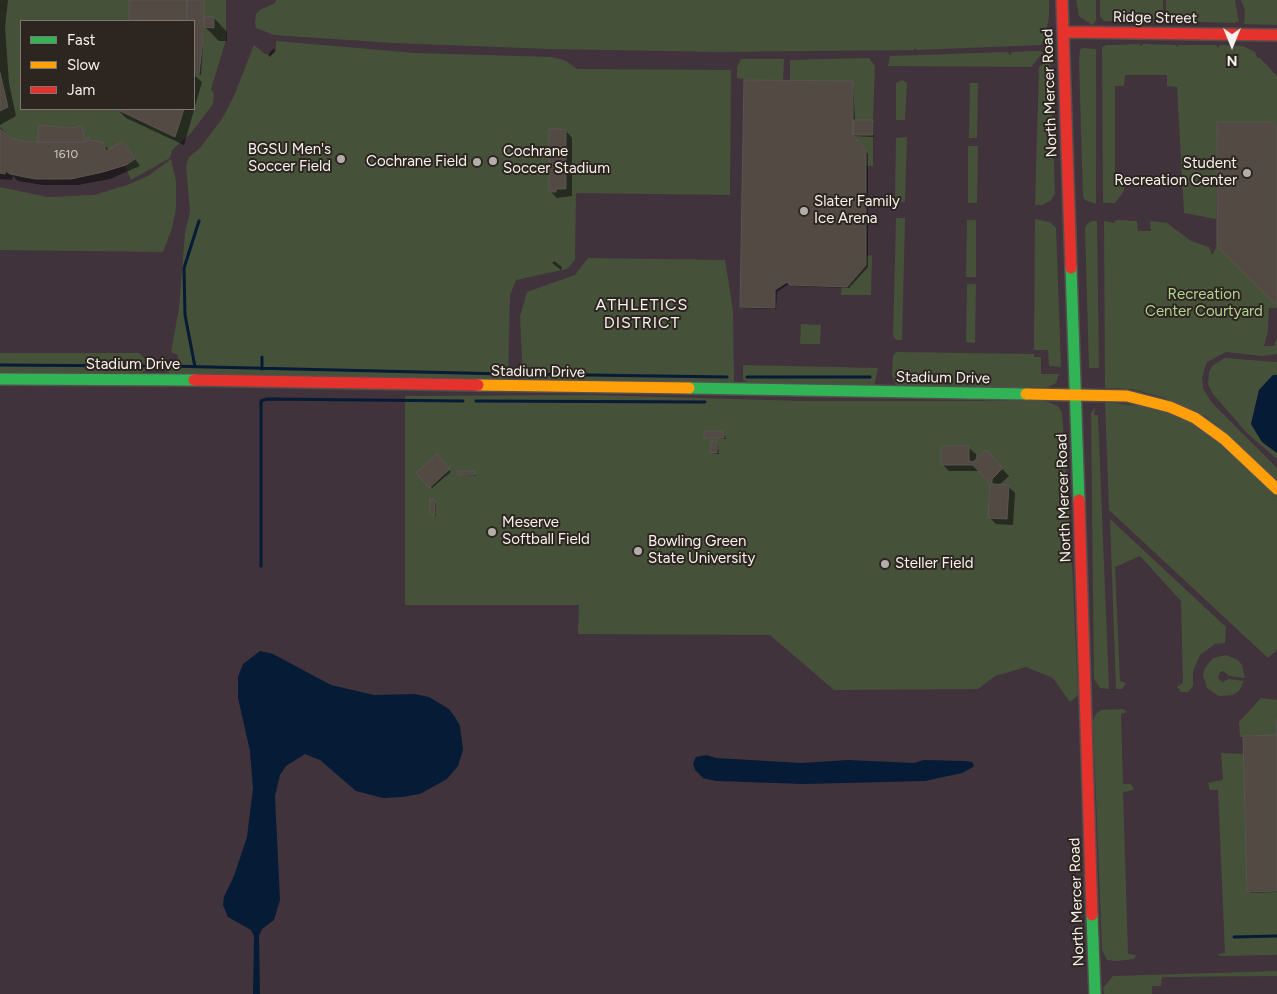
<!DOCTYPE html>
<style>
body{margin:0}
#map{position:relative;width:1277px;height:994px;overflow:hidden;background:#34302d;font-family:Figtree,sans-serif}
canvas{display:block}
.legend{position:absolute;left:20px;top:20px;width:175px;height:90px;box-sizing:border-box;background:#2d2520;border:1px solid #7e7772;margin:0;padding:6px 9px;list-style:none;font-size:15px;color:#f7f2ee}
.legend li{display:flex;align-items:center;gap:10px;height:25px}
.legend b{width:25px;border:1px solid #7e7772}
.north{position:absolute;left:1207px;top:20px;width:50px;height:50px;-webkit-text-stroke:4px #2d2520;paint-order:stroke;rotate:180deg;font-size:14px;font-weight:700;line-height:20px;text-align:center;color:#f7f2ee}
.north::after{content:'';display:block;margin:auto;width:18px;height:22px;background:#f7f2ee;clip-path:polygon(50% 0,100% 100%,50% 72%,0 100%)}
</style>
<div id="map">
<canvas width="1277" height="994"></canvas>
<ul class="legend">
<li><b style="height:6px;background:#30b455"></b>Fast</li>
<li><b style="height:6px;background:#ff9f0a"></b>Slow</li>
<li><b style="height:6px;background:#e5322d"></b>Jam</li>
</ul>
<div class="north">N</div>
</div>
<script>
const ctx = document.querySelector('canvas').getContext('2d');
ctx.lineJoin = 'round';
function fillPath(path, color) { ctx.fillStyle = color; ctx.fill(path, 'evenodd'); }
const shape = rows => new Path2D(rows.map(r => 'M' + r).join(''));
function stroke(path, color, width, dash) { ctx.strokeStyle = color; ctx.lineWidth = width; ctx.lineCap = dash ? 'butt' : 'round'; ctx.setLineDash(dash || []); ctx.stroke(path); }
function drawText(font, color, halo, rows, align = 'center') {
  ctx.font = font + ' Figtree,sans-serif'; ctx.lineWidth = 4; ctx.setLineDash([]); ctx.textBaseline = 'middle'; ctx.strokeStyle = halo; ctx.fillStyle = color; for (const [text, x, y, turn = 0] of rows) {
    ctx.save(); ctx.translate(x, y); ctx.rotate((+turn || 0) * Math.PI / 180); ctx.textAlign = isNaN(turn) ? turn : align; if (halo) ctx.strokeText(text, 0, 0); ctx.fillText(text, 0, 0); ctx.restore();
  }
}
fillPath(shape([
 [0,0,1277,0,1277,994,0,994],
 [21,21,194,21,194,109,21,109]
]), '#41333c');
fillPath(shape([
 [0,0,226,0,226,40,211,89,214,94,213,104,191,133,172,150,170,158,131,180,125,165,88,176,56,180,21,177,10,174,7,171,5,174,0,173],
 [21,21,194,21,194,109,21,109],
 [276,0,1049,0,1049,16,1045,39,1041,45,917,50,915,48,914,50,717,52,550,49,394,43,274,35,256,28,255,23,256,14,260,10,275,3],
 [1076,0,1096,0,1096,21,1092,25,1079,16],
 [1100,0,1163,0,1163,22,1160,19,1158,22,1123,21,1121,19,1120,21,1104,21,1100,16],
 [1166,0,1235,0,1239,23,1236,21,1235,23,1199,22,1197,20,1196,22,1166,22],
 [1241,0,1277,0,1277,25,1244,24,1245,10],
 [276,41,415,53,552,57,566,61,577,69,731,70,730,195,576,193,575,260,567,269,516,280,510,295,508,379,176,375,165,371,165,364,177,361,178,355,171,352,179,308,185,233,190,212,186,166,189,157,200,148,222,119,234,96,254,45,265,54,271,55,276,51],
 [1139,44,1141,46,1143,44,1175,45,1177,47,1179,45,1216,45,1218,48,1220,45,1243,46,1255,52,1257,58,1260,58,1277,76,1277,127,1273,122,1217,123,1216,219,1184,213,1177,87,1167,86,1167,75,1125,75,1124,86,1115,86,1115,184,1124,184,1124,191,1115,203,1103,203,1102,47,1106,45],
 [1083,48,1096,49,1096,204,1085,200,1083,196,1079,61,1080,50],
 [1040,51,1043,52,1031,67,888,66,890,56,1007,52,1010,55,1012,52],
 [869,58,875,66,873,120,853,120,853,81,790,81,790,60],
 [1050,58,1055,194,1050,201,1042,205,1035,205,1039,67],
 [741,59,784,59,783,81,748,80,737,78,737,67],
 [902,80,907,83,905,120,896,120,896,83],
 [970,83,978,83,977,138,969,138],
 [853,135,873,135,873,166,866,166,866,151],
 [907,137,905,202,897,202,895,199,896,138],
 [968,146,978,146,977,203,968,203],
 [171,159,176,181,176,209,172,228,163,252,0,250,0,187,47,197,94,195,127,185,148,176],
 [896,218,905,218,902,340,896,340,893,336],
 [1035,219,1050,222,1056,228,1061,367,1049,366,1048,350,1034,350],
 [967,220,976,220,976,277,966,277],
 [1116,220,1137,221,1138,231,1151,231,1150,221,1167,223,1191,241,1209,247,1212,255,1217,246,1277,306,1277,308,1269,308,1268,331,1264,346,1274,346,1277,337,1277,354,1262,356,1226,352,1207,362,1202,377,1203,388,1212,403,1277,468,1277,480,1229,435,1205,416,1165,398,1132,389,1105,388,1104,221,1114,223],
 [1092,221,1097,221,1099,368,1089,368,1085,229,1087,224],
 [872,255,871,295,841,295,842,287,847,287,866,265,866,256],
 [588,258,725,260,733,311,734,384,523,379,520,316,527,292,575,275],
 [967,284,976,284,975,343,966,342],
 [801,324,821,325,820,344,800,344],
 [896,352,1034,354,1034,357,1041,357,1041,374,1059,374,1056,383,1048,387,897,387,892,376,893,356],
 [0,353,139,353,147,361,147,370,138,374,0,372],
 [1225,358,1277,362,1277,375,1272,376,1259,390,1251,424,1262,442,1277,453,1277,459,1247,433,1213,394,1208,384,1209,372,1213,365],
 [743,365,878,368,874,386,751,383,743,380],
 [593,395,804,401,1045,401,1058,406,1062,413,1071,538,1078,695,1070,702,1053,678,1026,667,995,676,978,689,834,690,770,635,578,634,579,605,405,605,405,396],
 [1105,402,1156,408,1192,424,1222,446,1277,497,1277,650,1268,658,1109,510],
 [1095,407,1094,415,1098,415,1109,689,1100,688,1094,679,1091,413],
 [1110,519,1226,627,1225,643,1215,644,1200,655,1193,671,1193,686,1188,692,1181,692,1177,687,1183,683,1181,601,1140,556,1115,567,1120,681,1126,683,1122,689,1116,689],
 [1226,655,1238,660,1242,665,1245,678,1229,676,1224,671,1220,672,1218,678,1222,682,1229,679,1244,681,1239,691,1233,695,1219,696,1207,688,1203,675,1205,668,1213,658],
 [1261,698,1277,700,1277,955,1220,956,1218,954,1225,953,1218,790,1210,790,1208,783,1223,780,1221,753,1244,754,1243,737,1240,737,1239,722],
 [1123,709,1127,712,1121,714,1123,784,1131,784,1134,790,1123,792,1128,954,1136,955,1134,959,1117,961,1107,960,1102,950,1093,721,1096,714,1101,710],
 [1277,971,1277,976,1162,977,1161,986,1152,986,1152,994,1104,994,1103,988,1113,976]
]), '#46513a');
fillPath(shape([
 [1273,375,1277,375,1277,453,1262,442,1251,424,1259,390],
 [260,651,273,654,331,685,374,695,414,694,429,697,449,709,455,717,460,726,463,750,458,766,447,779,420,794,402,797,383,798,356,791,320,760,305,754,286,766,280,775,275,796,280,900,274,920,262,929,259,936,260,994,253,994,254,936,251,930,228,917,223,905,224,897,234,876,247,837,253,789,250,751,238,698,238,677,243,664],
 [707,755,716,758,801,763,848,760,914,763,924,760,964,761,972,762,974,765,973,767,962,773,925,781,803,784,716,781,703,778,695,770,693,763,696,757]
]), '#061b35');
fillPath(shape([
 [0,0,8,0,5,27,9,83,16,116,0,125],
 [129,0,203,0,204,17,214,18,227,32,227,41,219,41,204,26,201,75,194,73,194,21,131,21],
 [274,48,275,51,270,57,268,55],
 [194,75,202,82,184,145,126,118,117,109,194,109],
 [853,82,855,121,874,123,874,137,853,136,868,154,868,267,849,288,793,286,790,283,777,292,776,309,743,308,742,306],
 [0,127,13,140,38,143,69,129,81,128,85,142,103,144,109,150,123,142,140,166,110,179,78,185,43,185,18,181,13,176,12,180,0,179],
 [566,131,572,138,572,196,557,198,550,191],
 [554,261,562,267,561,270,552,263],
 [724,433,726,439,705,437],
 [717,442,719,454,713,454,712,452],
 [969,448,976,454,976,462,986,452,1009,476,998,486,1008,486,1015,493,1013,525,996,524,989,517,992,484,980,471,949,471,942,464],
 [437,456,451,472,432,488,418,473],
 [474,472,476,476,459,475],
 [434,501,436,503,436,516,431,514],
 [1277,737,1277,892,1250,893,1248,891]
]), '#0007');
stroke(shape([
 [0,365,144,366],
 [167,366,505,374],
 [195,367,185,315,184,268,199,221],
 [262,369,262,357],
 [520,374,727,377],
 [747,377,870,377],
 [476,401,705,402],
 [261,566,261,401,267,399,463,401],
 [1234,937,1277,936]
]), '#061b35', 3);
const building = shape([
 [129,0,187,0,187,21,129,21,129,0],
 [187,0,204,0,203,39,199,74,194,72,194,21,187,21,187,0],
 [204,16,214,17,214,28,204,27,204,16],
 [0,73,8,107,0,111,0,73],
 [744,80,853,81,853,135,866,151,866,265,847,287,790,285,787,282,775,290,775,308,740,307,744,80],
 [116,109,184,109,175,137,116,109],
 [853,120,873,120,873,135,853,135,853,120],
 [1217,122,1273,122,1277,127,1277,306,1217,246,1217,122],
 [39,125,69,128,82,126,85,142,37,142,39,125],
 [549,128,566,130,566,189,556,189,556,192,549,192,549,128],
 [0,129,13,139,28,142,87,142,87,137,89,137,89,140,103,142,106,151,123,141,135,159,126,165,103,172,71,179,35,179,10,174,6,171,5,174,0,173,0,129],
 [704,431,724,431,724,438,704,438,704,431],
 [711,441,717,441,717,453,710,453,711,441],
 [941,446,969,446,969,461,973,462,986,450,1003,468,992,479,992,484,1009,485,1007,519,988,518,990,484,973,465,941,465,941,446],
 [437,454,450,469,429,488,416,473,437,454],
 [458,471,475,471,475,475,458,475,458,471],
 [430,499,435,500,435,515,430,515,430,499],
 [1276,720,1277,720,1277,891,1247,892,1243,736,1277,735,1276,720]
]);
fillPath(building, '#524a43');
stroke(building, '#585552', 1);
const fast = shape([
 [1071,268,1079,500],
 [0,379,194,380],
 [689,388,1026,394],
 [1092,915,1095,994]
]);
const slow = shape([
 [478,385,689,388],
 [1026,394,1127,396,1170,407,1195,418,1224,439,1277,489]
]);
const jam = shape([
 [1062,0,1071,268],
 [1063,32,1277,35],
 [194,380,478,385],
 [1079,500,1092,915]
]);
stroke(fast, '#524f4d', 14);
stroke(slow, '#524f4d', 14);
stroke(jam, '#524f4d', 14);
stroke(fast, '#30b455', 11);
stroke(slow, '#ff9f0a', 11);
stroke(jam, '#e5322d', 11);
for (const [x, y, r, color] of [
 [341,159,5,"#b3aeaa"],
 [493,161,5,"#b3aeaa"],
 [477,162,5,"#b3aeaa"],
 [1247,173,5,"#b3aeaa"],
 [804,211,5,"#b3aeaa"],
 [492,532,5,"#b3aeaa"],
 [638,551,5,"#b3aeaa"],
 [885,564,5,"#b3aeaa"]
]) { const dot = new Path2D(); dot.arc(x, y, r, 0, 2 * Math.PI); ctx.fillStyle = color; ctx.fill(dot); stroke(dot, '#2d2520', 2); }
drawText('12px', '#cec8c3', null, [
 ["1610",66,154]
]);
drawText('15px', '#f7f2ee', '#2d2520', [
 ["Ridge Street",1155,18,1],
 ["North Mercer Road",1050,93,-92],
 ["Stadium Drive",133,365],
 ["Stadium Drive",538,372,1],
 ["Stadium Drive",943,378,1],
 ["North Mercer Road",1064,498,-92],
 ["North Mercer Road",1077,902,-92]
]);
drawText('15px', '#f7f2ee', '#2d2520', [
 ["BGSU Men's",331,150,"right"],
 ["Soccer Field",331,167,"right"],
 ["Cochrane",503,152],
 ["Soccer Stadium",503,169],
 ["Cochrane Field",467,162,"right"],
 ["Student",1237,164,"right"],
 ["Recreation Center",1237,181,"right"],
 ["Slater Family",814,202],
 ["Ice Arena",814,219],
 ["Meserve",502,523],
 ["Softball Field",502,540],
 ["Bowling Green",648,542],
 ["State University",648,559],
 ["Steller Field",895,564]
], 'left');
drawText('15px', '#b2d492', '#2d2520', [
 ["Recreation",1204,295],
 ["Center Courtyard",1204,312]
]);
ctx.letterSpacing = '1px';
drawText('16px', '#f7f2ee', '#2d2520', [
 ["ATHLETICS",642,305],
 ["DISTRICT",642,323]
]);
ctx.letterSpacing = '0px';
</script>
